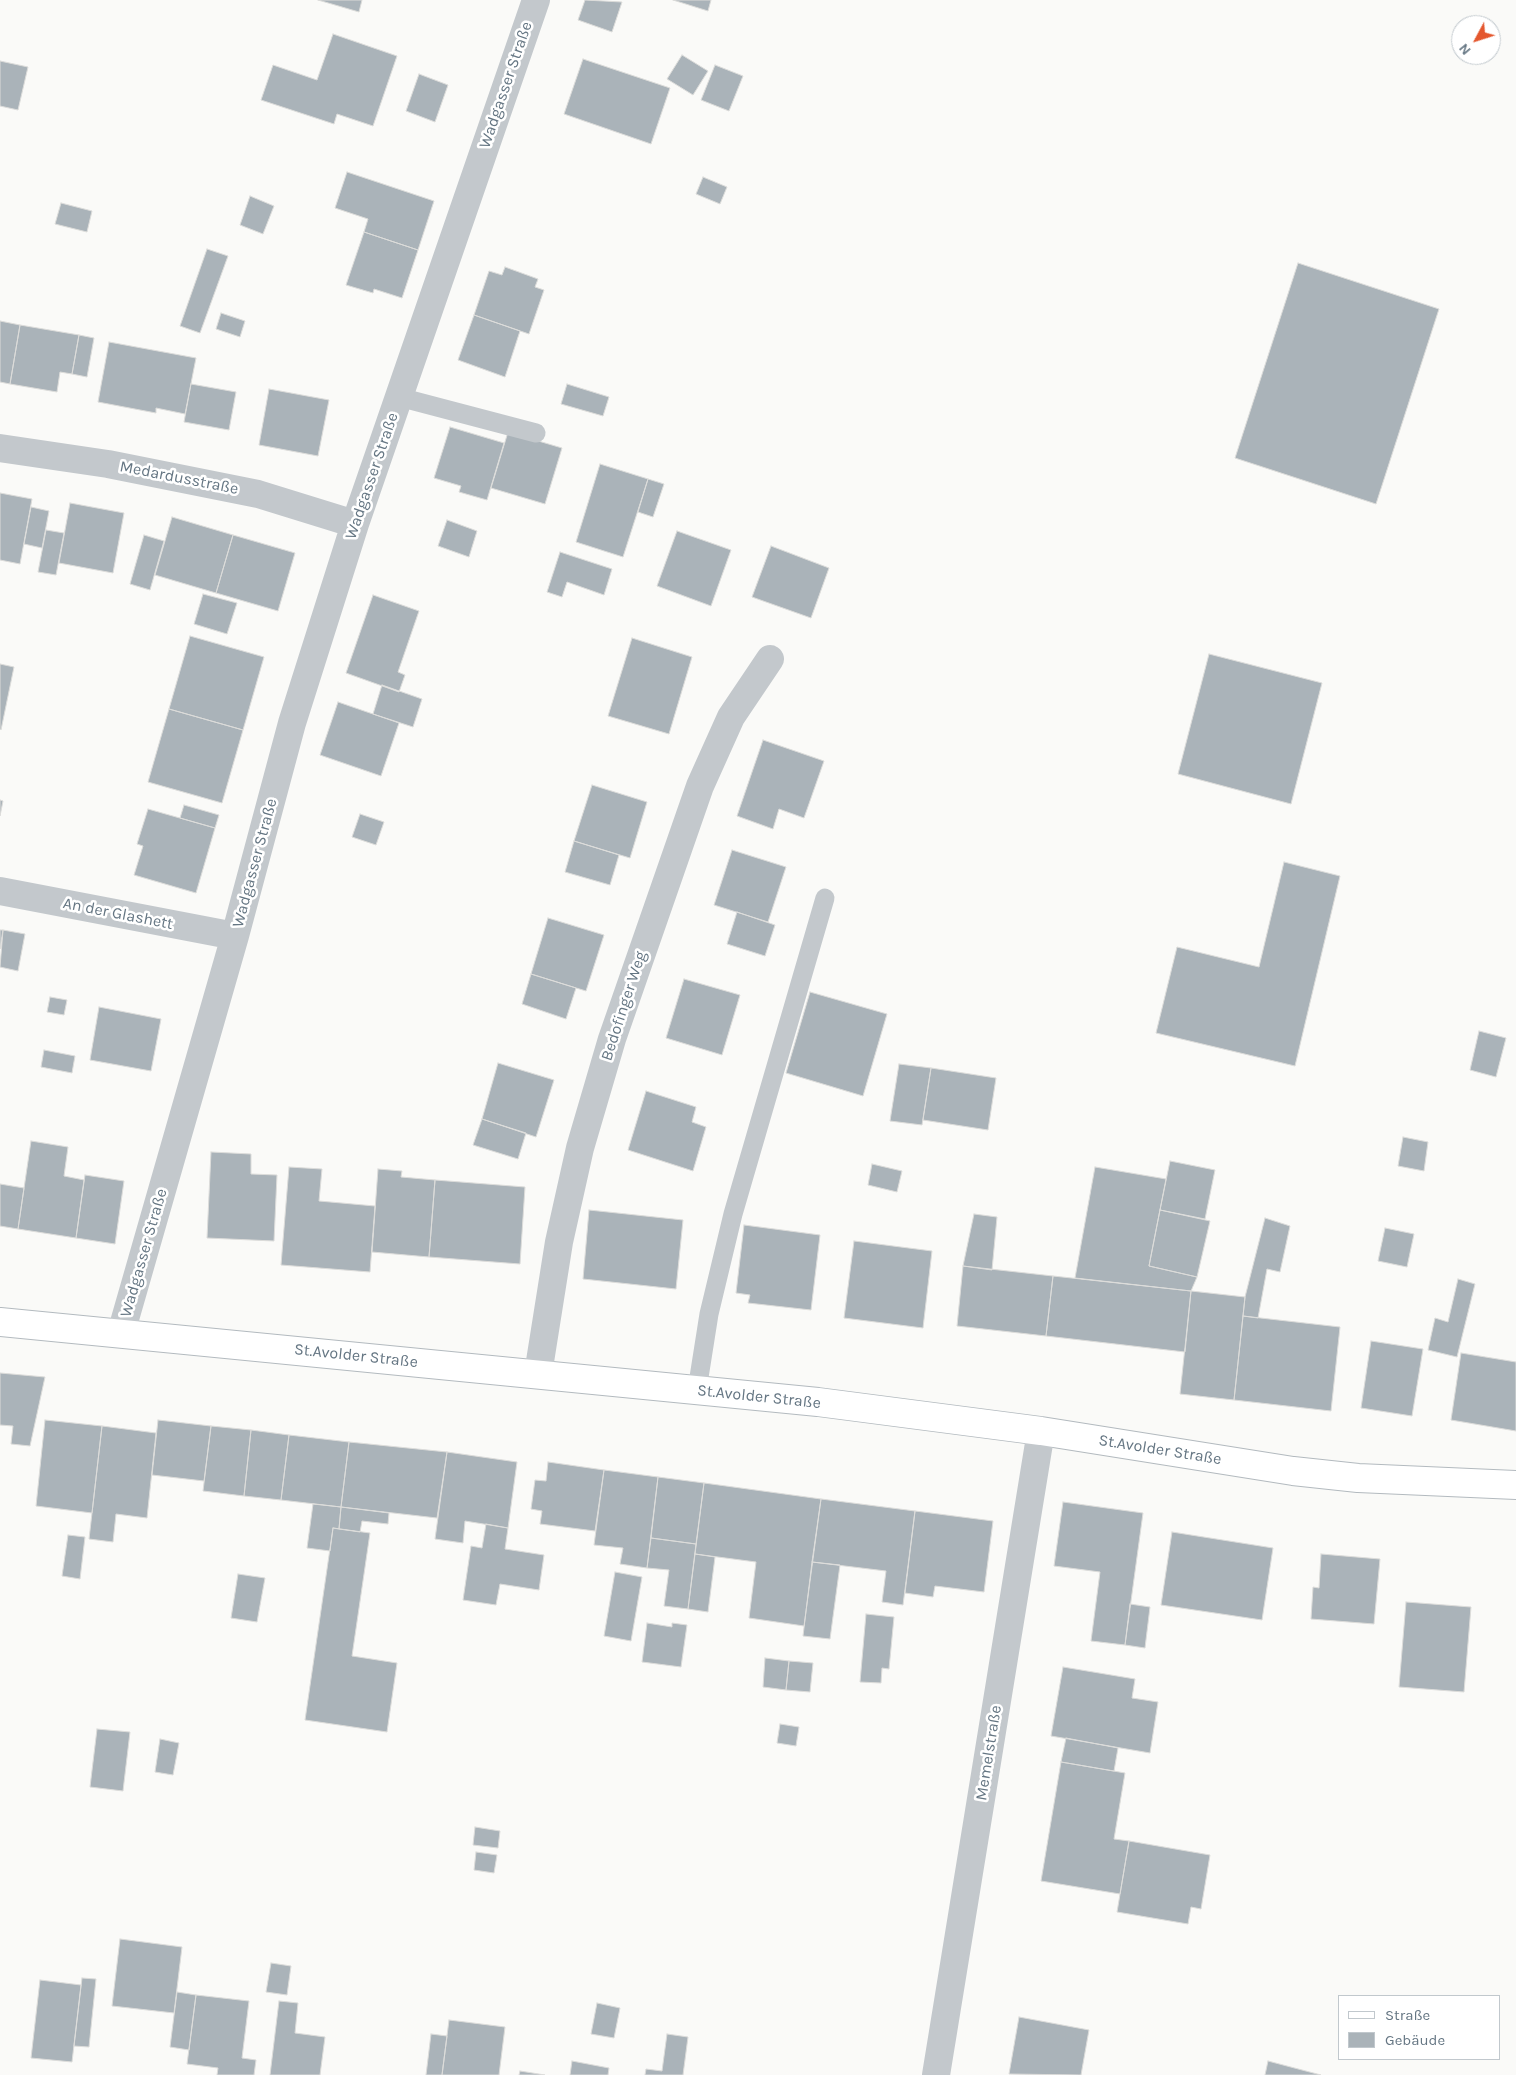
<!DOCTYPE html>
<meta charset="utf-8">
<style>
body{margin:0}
#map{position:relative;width:1516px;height:2075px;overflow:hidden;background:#fafaf8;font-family:Karla,sans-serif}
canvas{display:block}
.legend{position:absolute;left:1338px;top:1995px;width:162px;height:65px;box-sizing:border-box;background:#fff;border:1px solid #c1c8cd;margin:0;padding:6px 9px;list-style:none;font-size:15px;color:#657683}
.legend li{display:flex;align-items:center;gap:10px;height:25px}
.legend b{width:25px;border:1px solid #c1c8cd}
.north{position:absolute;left:1451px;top:15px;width:50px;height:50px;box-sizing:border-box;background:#fff;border:1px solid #c1c8cd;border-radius:50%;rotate:230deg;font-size:14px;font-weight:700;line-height:20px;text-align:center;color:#657683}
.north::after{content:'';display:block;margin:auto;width:18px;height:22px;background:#e4572e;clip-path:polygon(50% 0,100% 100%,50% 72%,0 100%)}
</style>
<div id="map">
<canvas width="1516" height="2075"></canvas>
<ul class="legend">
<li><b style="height:6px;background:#fff"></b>Straße</li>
<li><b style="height:14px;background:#aab3b9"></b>Gebäude</li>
</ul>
<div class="north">N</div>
</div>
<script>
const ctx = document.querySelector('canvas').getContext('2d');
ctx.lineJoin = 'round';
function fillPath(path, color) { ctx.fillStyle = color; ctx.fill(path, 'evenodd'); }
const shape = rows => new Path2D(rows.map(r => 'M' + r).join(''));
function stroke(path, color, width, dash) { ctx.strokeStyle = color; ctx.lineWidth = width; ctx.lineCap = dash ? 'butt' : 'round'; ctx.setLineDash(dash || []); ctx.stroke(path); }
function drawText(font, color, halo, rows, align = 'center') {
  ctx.font = font + ' Karla,sans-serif'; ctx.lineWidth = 5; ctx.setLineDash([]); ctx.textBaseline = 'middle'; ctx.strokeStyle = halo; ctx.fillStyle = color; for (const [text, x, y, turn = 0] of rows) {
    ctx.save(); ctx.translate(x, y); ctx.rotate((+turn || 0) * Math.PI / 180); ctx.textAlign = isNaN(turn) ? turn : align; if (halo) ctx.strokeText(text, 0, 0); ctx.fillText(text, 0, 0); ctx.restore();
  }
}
const building = shape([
 [318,0,362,0,359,12,318,0],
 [585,0,622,2,612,32,578,20,585,0],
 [673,0,711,0,708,11,673,0],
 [333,34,397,56,373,126,337,114,334,124,261,100,273,65,317,80,333,34],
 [682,55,708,71,693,95,667,79,682,55],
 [583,59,670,88,651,144,564,114,583,59],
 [0,61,28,67,18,110,0,106,0,61],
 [715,65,743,76,729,111,701,100,715,65],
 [419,74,448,85,435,122,406,111,419,74],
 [347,172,434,201,418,250,364,232,368,219,335,208,347,172],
 [703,177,727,187,720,204,696,194,703,177],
 [250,196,274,206,263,234,240,225,250,196],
 [61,203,92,211,87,232,55,224,61,203],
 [364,232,418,250,402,298,374,289,373,293,346,285,364,232],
 [207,249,228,256,200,333,180,326,207,249],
 [1298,263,1439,309,1376,504,1235,458,1298,263],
 [505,267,538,279,535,287,544,290,529,334,474,315,489,271,502,275,505,267],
 [221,313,245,321,240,337,216,329,221,313],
 [474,315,520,331,505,377,458,360,474,315],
 [0,321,20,325,10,384,0,382,0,321],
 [20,325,79,335,72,374,60,372,57,392,10,384,20,325],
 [79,335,94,338,87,377,72,374,79,335],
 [109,342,196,358,185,414,156,408,156,413,98,402,109,342],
 [191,384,236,392,229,430,184,422,191,384],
 [567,384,609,397,603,416,561,404,567,384],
 [269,389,329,400,318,456,259,445,269,389],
 [450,427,504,443,487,500,459,492,461,486,434,478,450,427],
 [508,432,562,448,545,504,491,488,508,432],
 [600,464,648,479,623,557,576,542,600,464],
 [648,479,664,484,653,517,638,512,648,479],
 [0,493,32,499,20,564,0,560,0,493],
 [70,503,124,513,113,573,59,563,70,503],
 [31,507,49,511,42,548,24,544,31,507],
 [172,517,233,535,216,593,155,575,172,517],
 [447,520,477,531,469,557,438,546,447,520],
 [46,530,64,533,56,575,38,572,46,530],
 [677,531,731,550,711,606,657,586,677,531],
 [144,535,164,541,150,590,130,584,144,535],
 [233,535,295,553,278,611,216,593,233,535],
 [771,546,829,568,811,618,752,597,771,546],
 [560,552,612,569,604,595,567,582,562,597,547,592,560,552],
 [203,594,237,603,227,634,194,624,203,594],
 [373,595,419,611,398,672,405,675,399,692,346,673,373,595],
 [190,636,264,657,243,730,169,709,190,636],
 [632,638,692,657,669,734,608,716,632,638],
 [1209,654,1322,683,1291,804,1178,774,1209,654],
 [0,664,14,667,1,730,0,729,0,664],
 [382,685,422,699,413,727,373,714,382,685],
 [338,702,399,723,381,776,320,755,338,702],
 [169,709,243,730,222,803,148,782,169,709],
 [763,740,824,761,804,818,779,809,773,829,737,816,763,740],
 [592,785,647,802,630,858,574,841,592,785],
 [0,800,3,801,0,816,0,800],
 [184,805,219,815,215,828,180,818,184,805],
 [148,809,215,828,196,893,134,875,143,846,137,844,148,809],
 [360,814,384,822,376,845,352,837,360,814],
 [574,841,619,855,610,885,565,872,574,841],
 [732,850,786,867,768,922,714,905,732,850],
 [1284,862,1340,876,1295,1066,1156,1033,1177,947,1259,967,1284,862],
 [737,912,775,925,765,956,727,944,737,912],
 [548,918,604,935,586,991,531,974,548,918],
 [0,930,3,930,0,949,0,930],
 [3,930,25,934,18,971,0,967,3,930],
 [531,974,576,988,566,1019,522,1004,531,974],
 [684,979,740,995,722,1055,666,1038,684,979],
 [810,992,887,1014,863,1096,786,1073,810,992],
 [50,997,67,1000,64,1015,47,1012,50,997],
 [99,1007,161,1019,151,1071,90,1060,99,1007],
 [1479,1031,1506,1038,1496,1077,1470,1070,1479,1031],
 [44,1050,75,1056,72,1073,41,1067,44,1050],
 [498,1063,554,1080,536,1137,482,1119,498,1063],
 [899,1064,931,1068,922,1125,890,1121,899,1064],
 [931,1068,996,1078,988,1130,923,1120,931,1068],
 [646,1091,696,1107,692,1122,706,1127,693,1171,628,1150,646,1091],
 [482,1119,526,1133,518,1159,473,1145,482,1119],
 [1403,1137,1428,1142,1424,1171,1398,1166,1403,1137],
 [31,1141,68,1147,64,1176,84,1180,76,1238,18,1229,31,1141],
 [211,1152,251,1154,251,1174,277,1175,274,1241,207,1238,211,1152],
 [1170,1161,1215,1170,1205,1219,1160,1210,1170,1161],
 [872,1164,902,1171,897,1192,868,1185,872,1164],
 [289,1167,322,1169,319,1201,375,1206,370,1272,281,1265,289,1167],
 [1095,1167,1166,1179,1149,1266,1197,1277,1191,1291,1075,1278,1095,1167],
 [378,1169,402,1171,401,1177,435,1180,429,1257,372,1252,378,1169],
 [85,1175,124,1181,115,1244,76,1238,85,1175],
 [435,1180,525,1187,520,1264,429,1257,435,1180],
 [0,1184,24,1188,18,1229,0,1226,0,1184],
 [589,1210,683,1220,676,1289,583,1279,589,1210],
 [1160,1210,1210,1221,1197,1277,1149,1266,1160,1210],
 [974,1214,997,1217,992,1270,963,1266,974,1214],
 [1265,1218,1290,1226,1280,1272,1267,1269,1258,1318,1243,1316,1245,1297,1265,1218],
 [744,1225,820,1235,811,1310,748,1303,750,1295,736,1293,744,1225],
 [1385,1228,1414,1234,1407,1267,1378,1261,1385,1228],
 [854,1241,932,1251,923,1328,844,1318,854,1241],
 [963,1266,1053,1276,1046,1336,957,1326,963,1266],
 [1053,1276,1191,1291,1185,1352,1046,1336,1053,1276],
 [1458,1279,1475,1284,1457,1357,1428,1350,1435,1318,1448,1322,1458,1279],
 [1191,1291,1245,1297,1234,1400,1180,1394,1191,1291],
 [1243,1316,1340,1327,1331,1411,1234,1400,1243,1316],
 [1371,1341,1423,1349,1412,1416,1361,1408,1371,1341],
 [1461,1353,1516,1362,1516,1431,1451,1420,1461,1353],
 [0,1373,45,1377,30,1446,11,1444,13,1426,0,1425,0,1373],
 [45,1420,102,1426,92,1513,36,1506,45,1420],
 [158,1420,211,1426,204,1481,152,1475,158,1420],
 [102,1426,156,1433,147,1518,116,1514,113,1542,89,1539,102,1426],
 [211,1426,251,1430,244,1496,203,1491,211,1426],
 [251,1430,289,1435,281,1500,244,1496,251,1430],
 [289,1435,349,1442,341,1507,281,1500,289,1435],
 [349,1442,447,1452,437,1518,341,1507,349,1442],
 [447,1452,517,1462,508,1528,465,1521,463,1543,435,1539,447,1452],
 [548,1462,604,1470,595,1531,540,1524,542,1511,531,1509,535,1480,546,1481,548,1462],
 [604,1470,658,1477,647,1568,620,1564,623,1548,594,1545,604,1470],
 [658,1477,704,1483,696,1544,651,1538,658,1477],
 [704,1483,821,1499,804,1626,749,1618,756,1562,695,1554,704,1483],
 [821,1499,915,1511,903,1605,882,1602,886,1571,812,1562,821,1499],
 [1063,1502,1143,1513,1125,1645,1091,1641,1100,1572,1054,1566,1063,1502],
 [313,1504,341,1507,339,1529,333,1528,330,1551,307,1548,313,1504],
 [341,1507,389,1513,388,1524,362,1521,360,1532,339,1529,341,1507],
 [915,1511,993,1521,984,1592,935,1586,933,1597,905,1593,915,1511],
 [486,1524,508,1528,505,1549,544,1555,539,1590,500,1584,496,1605,463,1600,471,1546,482,1548,486,1524],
 [333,1528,370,1533,352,1656,397,1663,387,1732,305,1720,333,1528],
 [1172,1532,1273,1548,1262,1620,1161,1605,1172,1532],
 [68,1535,85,1537,80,1579,62,1576,68,1535],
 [651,1538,696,1544,688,1609,664,1606,669,1570,647,1568,651,1538],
 [695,1554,715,1557,708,1612,688,1609,695,1554],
 [1321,1554,1380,1559,1374,1624,1311,1619,1313,1587,1319,1588,1321,1554],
 [812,1562,840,1565,830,1639,803,1636,812,1562],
 [615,1572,642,1577,631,1641,604,1636,615,1572],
 [238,1574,265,1578,257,1622,231,1618,238,1574],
 [1406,1602,1471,1607,1464,1692,1399,1687,1406,1602],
 [1130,1604,1150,1607,1145,1648,1125,1645,1130,1604],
 [866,1614,894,1617,889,1669,882,1668,881,1683,860,1682,866,1614],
 [647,1623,672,1627,672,1623,687,1625,681,1667,642,1662,647,1623],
 [765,1658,789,1661,786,1690,763,1687,765,1658],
 [789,1661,813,1663,810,1692,786,1690,789,1661],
 [1063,1667,1135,1679,1132,1698,1158,1702,1150,1753,1051,1736,1063,1667],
 [780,1724,799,1727,796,1746,777,1743,780,1724],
 [97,1729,130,1732,123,1791,90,1787,97,1729],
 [1066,1738,1118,1748,1114,1771,1061,1762,1066,1738],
 [160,1739,179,1743,173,1775,155,1772,160,1739],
 [1061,1762,1125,1773,1114,1839,1129,1841,1120,1894,1041,1881,1061,1762],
 [475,1827,500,1831,498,1848,473,1845,475,1827],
 [1129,1841,1210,1855,1201,1909,1191,1907,1188,1924,1117,1912,1129,1841],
 [476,1852,497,1855,494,1873,474,1870,476,1852],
 [120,1939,182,1947,174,2013,112,2006,120,1939],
 [271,1963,291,1966,287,1995,266,1992,271,1963],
 [82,1978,96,1979,89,2047,74,2046,82,1978],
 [40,1980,81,1985,72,2062,31,2058,40,1980],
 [177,1992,196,1995,189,2050,170,2047,177,1992],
 [196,1995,249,2001,242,2058,256,2060,254,2075,217,2075,218,2068,187,2064,196,1995],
 [279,2001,298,2003,295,2033,325,2037,320,2075,270,2075,279,2001],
 [597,2003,620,2008,614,2038,591,2034,597,2003],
 [1019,2017,1089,2030,1081,2075,1009,2074,1019,2017],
 [449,2020,505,2027,499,2075,442,2075,449,2020],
 [431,2034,447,2036,442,2075,426,2075,431,2034],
 [667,2034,688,2037,683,2075,645,2075,646,2069,662,2071,667,2034],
 [572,2061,609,2068,608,2075,570,2075,572,2061],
 [1268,2061,1321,2075,1265,2075,1268,2061],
 [520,2071,545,2075,519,2075,520,2071]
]);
fillPath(building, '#aab3b9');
stroke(building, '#dcdcda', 1);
const secondary = shape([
 [0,1322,818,1402,1041,1431,1293,1471,1358,1478,1516,1485]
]);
stroke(secondary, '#b3babf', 30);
stroke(shape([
 [399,397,536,433],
 [697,1390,709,1314,733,1214,825,898]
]), '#c3c8cc', 19);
stroke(shape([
 [0,448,108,464,258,494,355,524],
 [0,891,235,936],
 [121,1333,235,936,292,723,355,524,536,0],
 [538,1374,559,1242,580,1148,612,1039,700,786,731,717,770,659],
 [936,2075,1041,1431]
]), '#c3c8cc', 28);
stroke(secondary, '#fff', 28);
drawText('16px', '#657683', '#fff', [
 ["Wadgasser Straße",506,85,-71],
 ["Wadgasser Straße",372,476,-71],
 ["Medardusstraße",179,478,11],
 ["Wadgasser Straße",255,863,-75],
 ["An der Glashett",118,914,11],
 ["Bedofinger Weg",624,1006,-72],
 ["Wadgasser Straße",144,1253,-74],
 ["St.Avolder Straße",356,1356,6],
 ["St.Avolder Straße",759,1397,6],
 ["St.Avolder Straße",1160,1450,9],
 ["Memelstraße",989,1753,-81]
]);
</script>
